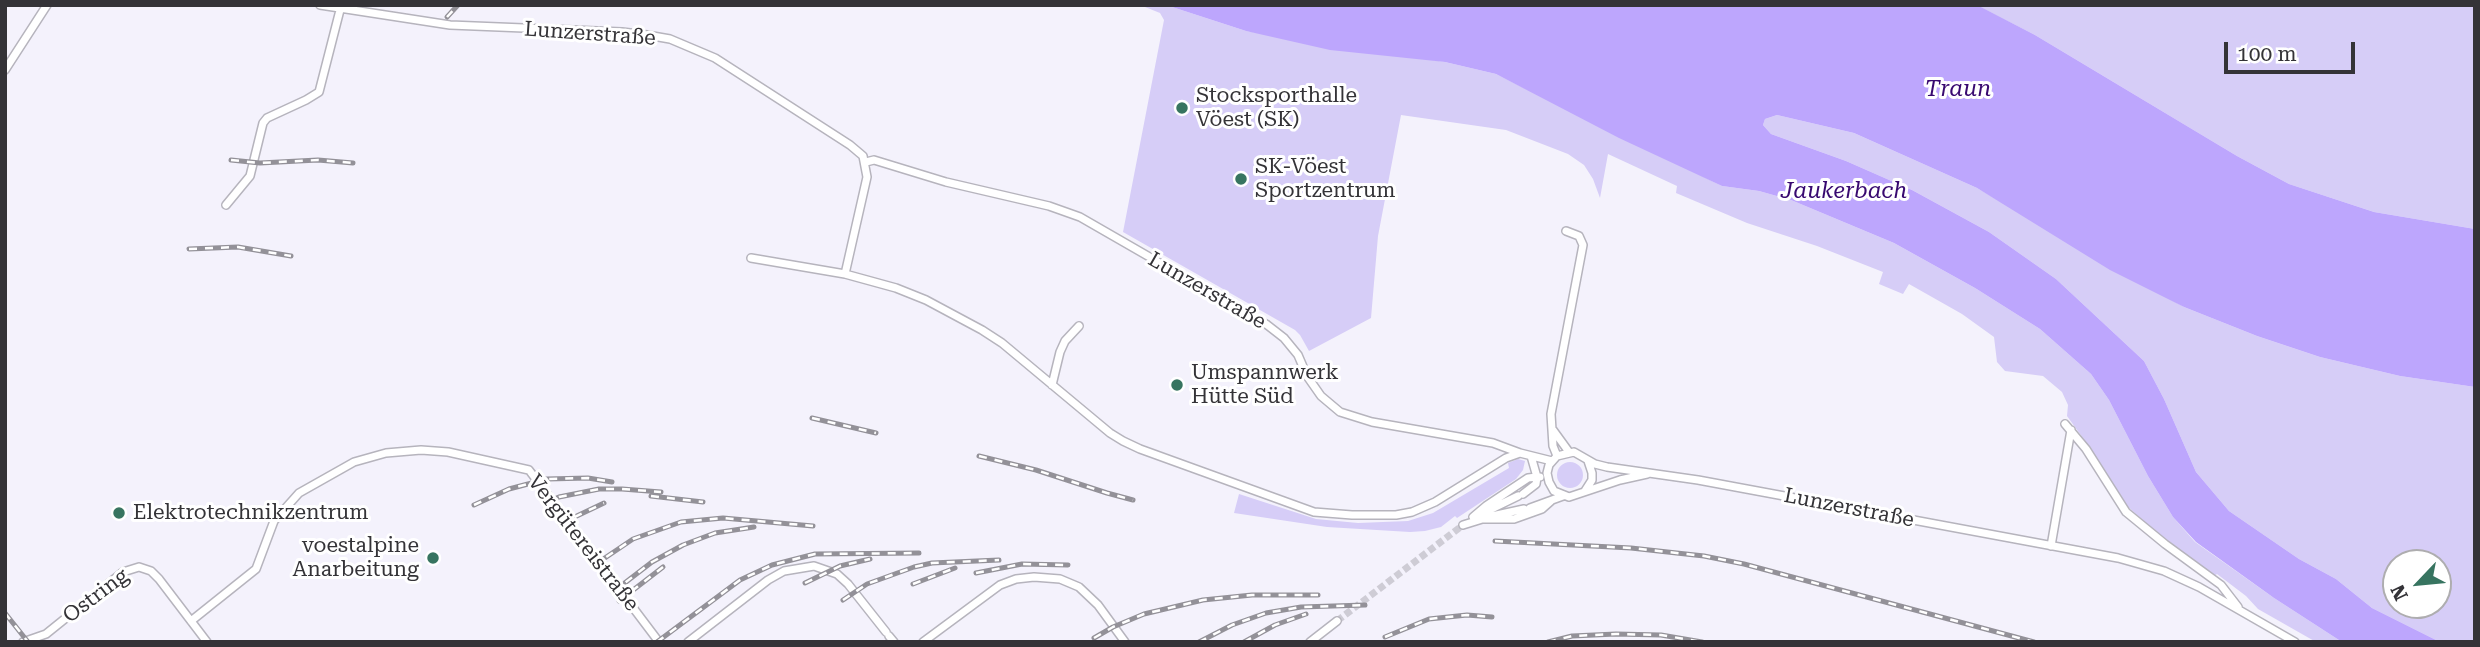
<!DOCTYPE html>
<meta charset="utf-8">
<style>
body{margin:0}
#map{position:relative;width:2480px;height:647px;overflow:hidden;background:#f4f2fc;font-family:"Roboto Serif",serif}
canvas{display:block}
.frame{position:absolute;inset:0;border:7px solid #343337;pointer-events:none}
.north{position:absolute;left:2382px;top:549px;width:70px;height:70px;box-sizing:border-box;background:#fff;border:2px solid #aeadaf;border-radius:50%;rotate:244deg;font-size:19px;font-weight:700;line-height:28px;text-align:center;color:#343337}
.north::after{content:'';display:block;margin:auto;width:24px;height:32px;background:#377460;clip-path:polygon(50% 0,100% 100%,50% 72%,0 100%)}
.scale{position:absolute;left:2224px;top:42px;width:131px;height:32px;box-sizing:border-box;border:4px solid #343337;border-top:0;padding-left:9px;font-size:21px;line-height:24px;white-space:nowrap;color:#343337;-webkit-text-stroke:5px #fff;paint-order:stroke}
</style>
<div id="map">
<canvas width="2480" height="647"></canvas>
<div class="frame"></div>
<div class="north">N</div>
<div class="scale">100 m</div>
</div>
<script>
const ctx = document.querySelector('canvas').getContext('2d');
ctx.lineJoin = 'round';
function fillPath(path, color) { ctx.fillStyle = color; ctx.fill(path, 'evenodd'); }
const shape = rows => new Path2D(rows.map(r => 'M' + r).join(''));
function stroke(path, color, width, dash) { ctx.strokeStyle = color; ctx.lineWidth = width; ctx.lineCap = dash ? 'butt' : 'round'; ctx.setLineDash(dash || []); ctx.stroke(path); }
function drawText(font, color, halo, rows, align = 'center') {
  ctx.font = font + ' "Roboto Serif",serif'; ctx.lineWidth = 6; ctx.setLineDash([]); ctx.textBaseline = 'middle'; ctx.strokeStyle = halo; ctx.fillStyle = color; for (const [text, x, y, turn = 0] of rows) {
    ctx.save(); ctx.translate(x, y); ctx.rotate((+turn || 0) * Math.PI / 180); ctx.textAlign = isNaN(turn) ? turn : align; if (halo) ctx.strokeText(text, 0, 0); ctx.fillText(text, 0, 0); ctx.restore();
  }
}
fillPath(shape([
 [1140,5,1166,5,1246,31,1445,62,1496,74,1722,186,1759,191,1791,200,1894,243,1975,288,2040,329,2091,374,2109,400,2148,476,2173,517,2195,542,2274,598,2342,642,2316,642,2258,609,2246,596,2217,574,2214,576,2148,525,2126,505,2093,452,2067,416,2068,405,2062,392,2043,376,2005,371,1997,362,1994,337,1962,314,1909,284,1903,294,1879,284,1883,272,1817,246,1747,223,1676,193,1677,186,1608,154,1600,198,1593,179,1584,165,1568,154,1506,130,1401,115,1378,236,1371,318,1309,351,1300,335,1295,330,1123,232,1164,20,1160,13],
 [1976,5,2475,5,2475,229,2374,212,2289,184,2237,156,2035,35],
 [1777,115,1854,133,1977,188,2184,307,2257,336,2320,357,2400,376,2475,387,2475,642,2440,642,2372,608,2336,579,2299,559,2229,511,2196,472,2164,399,2144,361,2056,279,1989,232,1912,190,1846,161,1771,134,1763,125,1765,119],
 [2396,563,2438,563,2438,605,2396,605],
 [1518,459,1525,461,1523,470,1516,479,1457,518,1455,516,1441,527,1425,531,1410,532,1327,527,1234,513,1239,494,1316,519,1358,523,1408,521,1433,513,1509,468,1508,463],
 '1557 475a13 13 0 1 1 26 0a13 13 0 1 1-26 0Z'
]), '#d6cdf7');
fillPath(shape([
 [1166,5,1977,5,2035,35,2237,156,2289,184,2374,212,2475,229,2475,387,2400,376,2320,357,2257,336,2184,307,2110,270,1977,188,1854,133,1777,115,1765,119,1763,125,1771,134,1846,161,1912,190,1989,232,2056,279,2144,361,2164,399,2196,472,2229,511,2299,559,2336,579,2372,608,2440,642,2342,642,2274,598,2196,542,2173,517,2148,476,2109,400,2091,374,2040,329,1975,288,1894,243,1791,200,1759,191,1722,186,1619,138,1496,74,1445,62,1330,50,1246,31]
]), '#bda6fd');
stroke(shape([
 [1337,621,1463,525]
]), '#ceccd5', 7, [7, 3.5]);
const street = shape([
 [320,5,450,25,622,32,647,35,670,39,715,58,850,145,863,156,867,177,845,274],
 [5,70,47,5],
 [866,162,874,160,946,182,1049,206,1080,217,1266,324,1284,338,1298,355,1307,376,1321,396,1340,412,1372,422,1493,443,1520,453,1552,461],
 [226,205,250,176,263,123,267,118,306,100,319,92,340,10],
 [751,258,845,274,896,288,926,300,982,330,1002,343,1110,433,1123,441,1140,449,1314,512,1352,515,1396,515,1412,512,1435,502,1506,458,1520,453],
 [1052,385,1060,352,1065,341,1079,326],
 [2065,424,2086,449,2126,512,2165,544,2221,585,2238,607],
 [1553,430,1569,452],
 [1557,456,1553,446,1551,414,1583,245,1579,236,1566,231],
 [1647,474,1620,480,1569,497,1554,491,1549,482,1547,473,1549,465,1557,456,1574,452,1595,464,1607,467,1698,480,2118,558,2164,571,2199,587,2295,642],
 [1585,491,1592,480,1592,473,1588,461],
 [1523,494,1536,484,1537,477,1540,477],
 [1530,508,1563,496],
 [1481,514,1518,496],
 [1473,517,1486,506,1528,478,1537,477,1531,456],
 [1480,519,1514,519,1542,509,1551,501],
 [1463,525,1492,516,1524,509],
 [2051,546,2071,430],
 [191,621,256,569,274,521,299,493,354,462,386,453,421,450,448,452,529,470,659,642],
 [889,636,894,642],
 [23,642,46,634,123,572,139,567,151,571,159,579,207,642],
 [688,642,768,580,784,571,814,566,837,574,848,584,886,632],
 [923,642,1000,585,1016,579,1034,577,1060,579,1079,587,1098,605,1125,642],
 [1310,642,1337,621]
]);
stroke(street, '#b6b4bd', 10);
stroke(street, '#fff', 7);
const rail = shape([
 [447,17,458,5],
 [231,160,260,163,318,160,353,163],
 [189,249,238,247,291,256],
 [812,418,876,433],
 [979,456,1036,470,1107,493,1133,500],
 [651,496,703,502],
 [544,503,559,497,599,489,622,489,661,492],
 [474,505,509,489,547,479,588,478,612,482],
 [560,524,604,503],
 [1495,541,1631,548,1704,556,1744,564,2034,642],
 [593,566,633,539,681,522,723,518,813,526],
 [976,573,1022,564,1068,565],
 [805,583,840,566,870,559],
 [913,584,955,568],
 [613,592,652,562,683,545,715,533,754,527],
 [843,600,867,584,914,567,932,563,999,560],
 [619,601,663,567],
 [5,613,28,642],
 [1385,637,1429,619,1467,615,1492,617],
 [1094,638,1113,627,1144,614,1203,600,1252,595,1318,595],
 [657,642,740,580,772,565,815,554,919,553],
 [1199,642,1232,625,1266,613,1301,607,1365,605],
 [1244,642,1275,625,1306,614],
 [1548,642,1572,636,1616,634,1661,635,1702,642]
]);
stroke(rail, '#939198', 5);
stroke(rail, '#fff', 2.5, [8]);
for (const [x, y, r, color] of [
 [1182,108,7,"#377460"],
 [1241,179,7,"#377460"],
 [1177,385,7,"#377460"],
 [119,513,7,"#377460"],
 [433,558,7,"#377460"]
]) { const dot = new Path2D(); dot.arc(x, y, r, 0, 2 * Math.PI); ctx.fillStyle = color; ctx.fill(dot); stroke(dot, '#fff', 2.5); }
drawText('21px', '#343337', '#fff', [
 ["Lunzerstraße",590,34,4],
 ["Lunzerstraße",1207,291,30],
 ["Lunzerstraße",1849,508,11],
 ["Vergütereistraße",583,543,52],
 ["Ostring",96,596,-37]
]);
drawText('21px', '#343337', '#fff', [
 ["Stocksporthalle",1196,96],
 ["Vöest (SK)",1196,120],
 ["SK-Vöest",1255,167],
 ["Sportzentrum",1255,191],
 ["Umspannwerk",1191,373],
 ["Hütte Süd",1191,397],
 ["Elektrotechnikzentrum",133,513],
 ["voestalpine",419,546,"right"],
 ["Anarbeitung",419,570,"right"]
], 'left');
drawText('italic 23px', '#380970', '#fff', [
 ["Traun",1958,89],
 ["Jaukerbach",1844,191]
]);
</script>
